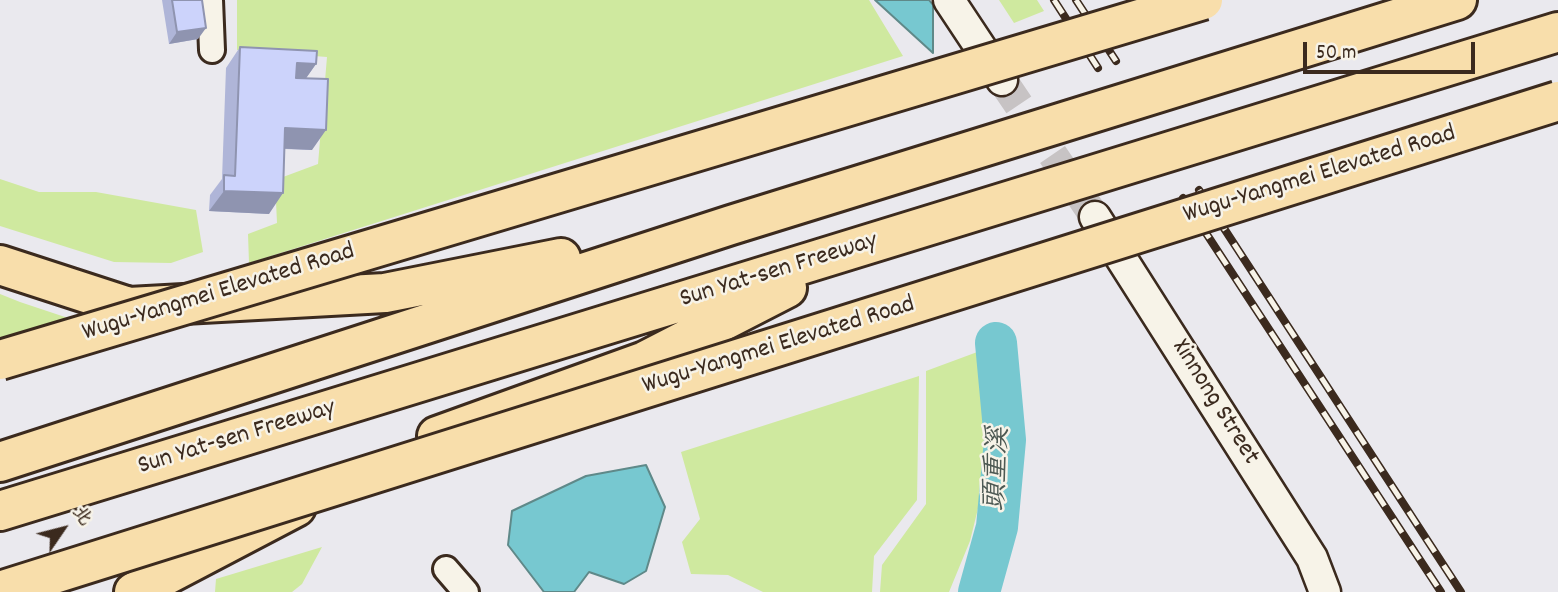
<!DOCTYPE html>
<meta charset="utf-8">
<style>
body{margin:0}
#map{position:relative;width:1558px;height:592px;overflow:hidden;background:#eae9ee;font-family:Dekko,"LXGW WenKai TC",sans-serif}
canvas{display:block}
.north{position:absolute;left:28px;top:494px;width:70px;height:70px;-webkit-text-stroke:5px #f7f3e8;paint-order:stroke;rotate:55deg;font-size:19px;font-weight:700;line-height:28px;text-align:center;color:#3b2a1e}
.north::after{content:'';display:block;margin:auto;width:24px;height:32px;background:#3b2a1e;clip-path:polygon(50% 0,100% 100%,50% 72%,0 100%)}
.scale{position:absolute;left:1303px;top:42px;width:172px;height:32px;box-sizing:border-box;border:4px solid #3b2a1e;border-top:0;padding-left:9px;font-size:21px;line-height:24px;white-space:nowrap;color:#3b2a1e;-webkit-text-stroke:5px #f7f3e8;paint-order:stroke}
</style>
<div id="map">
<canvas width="1558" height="592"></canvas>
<div class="north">北</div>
<div class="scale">50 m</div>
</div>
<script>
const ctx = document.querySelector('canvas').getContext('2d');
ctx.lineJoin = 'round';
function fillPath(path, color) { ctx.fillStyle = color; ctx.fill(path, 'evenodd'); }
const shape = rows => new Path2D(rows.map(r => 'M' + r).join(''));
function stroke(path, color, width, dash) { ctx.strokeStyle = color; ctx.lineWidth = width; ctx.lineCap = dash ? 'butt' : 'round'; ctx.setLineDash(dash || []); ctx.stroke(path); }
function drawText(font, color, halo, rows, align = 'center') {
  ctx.font = font + ' Dekko,"LXGW WenKai TC",sans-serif'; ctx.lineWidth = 5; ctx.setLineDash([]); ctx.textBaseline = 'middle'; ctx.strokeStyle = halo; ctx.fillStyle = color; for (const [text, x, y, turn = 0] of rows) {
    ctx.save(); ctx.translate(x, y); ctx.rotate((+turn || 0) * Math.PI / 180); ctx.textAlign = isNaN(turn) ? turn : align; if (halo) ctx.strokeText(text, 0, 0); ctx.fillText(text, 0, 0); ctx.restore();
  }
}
fillPath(shape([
 [237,0,869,0,903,56,249,263,248,234,277,223,275,180,318,164,327,57,237,50],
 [999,0,1037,0,1044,11,1014,23],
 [0,179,39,192,96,192,196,210,203,252,171,263,114,262,0,226],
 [0,294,20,302,77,321,0,343],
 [980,351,989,464,970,541,949,592,880,592,882,565,926,504,926,371],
 [919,376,917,500,874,556,872,592,763,592,728,575,691,574,682,542,700,519,681,452],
 [322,547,302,584,292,592,215,592,216,579]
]), '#cfe99f');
const water = shape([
 [875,0,929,0,933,5,933,53,875,0],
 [646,465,665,507,646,571,624,584,589,572,574,592,544,592,508,545,512,511,586,476,646,465]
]);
fillPath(water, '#77c8d0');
stroke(water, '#5f8989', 2);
stroke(shape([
 [979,592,997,527,1005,440,996,343]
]), '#77c8d0', 42);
stroke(shape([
 [1002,80,1095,217]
]), '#c7c3c4', 30, [30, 15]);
const minor = shape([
 [210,0,212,50],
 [446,569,466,592]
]);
const tertiary = shape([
 [949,0,1002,80],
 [1095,217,1312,558,1325,592]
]);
const motorway = shape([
 [0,265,129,307,385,293,561,258],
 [437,436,645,361,787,288],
 [0,462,731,225,1457,0],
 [0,511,1558,32],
 [134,592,296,507]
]);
stroke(minor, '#3b2a1e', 30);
stroke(tertiary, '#3b2a1e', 35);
stroke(motorway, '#3b2a1e', 44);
stroke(minor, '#f7f3e8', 24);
stroke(tertiary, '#f7f3e8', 30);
stroke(motorway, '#f8deab', 38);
const rail = shape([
 [1054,0,1098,68],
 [1076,0,1116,61],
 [1199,190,1461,592],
 [1183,198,1441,592]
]);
stroke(rail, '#3b2a1e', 8);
stroke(rail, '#f7f3e8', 5, [16]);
const motorwayBridge = shape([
 [0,360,1203,0],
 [0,591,1558,101]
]);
stroke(motorwayBridge, '#3b2a1e', 44, []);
stroke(motorwayBridge, '#f8deab', 38);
fillPath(shape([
 [162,0,202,0,198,39,169,44],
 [240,47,316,64,306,78,312,150,285,149,269,214,209,211,210,195,222,179,226,68]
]), '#afb5d8');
fillPath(shape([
 [206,28,198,39,169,44,177,32],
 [297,63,316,64,302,84,282,83],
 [285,128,326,130,312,150,271,148],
 [224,191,283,193,269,214,209,211]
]), '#8f94b0');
const building = shape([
 [172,0,202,0,206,28,177,32,172,0],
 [240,47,317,51,316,64,297,63,296,78,328,79,326,130,285,128,283,193,224,191,224,175,235,176,240,47]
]);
fillPath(building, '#ccd3fb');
stroke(building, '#8f94b0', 2);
drawText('26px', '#3b2a1e', '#f7f3e8', [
 ["Wugu-Yangmei Elevated Road",1320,176,-17],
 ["Sun Yat-sen Freeway",779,272,-17],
 ["Wugu-Yangmei Elevated Road",219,294,-17],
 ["Wugu-Yangmei Elevated Road",779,347,-17],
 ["Xinnong Street",1214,403,58],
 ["Sun Yat-sen Freeway",237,439,-17]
]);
drawText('italic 28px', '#4d5953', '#f7f3e8', [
 ["頭重溪",1000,469,-87]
]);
</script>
